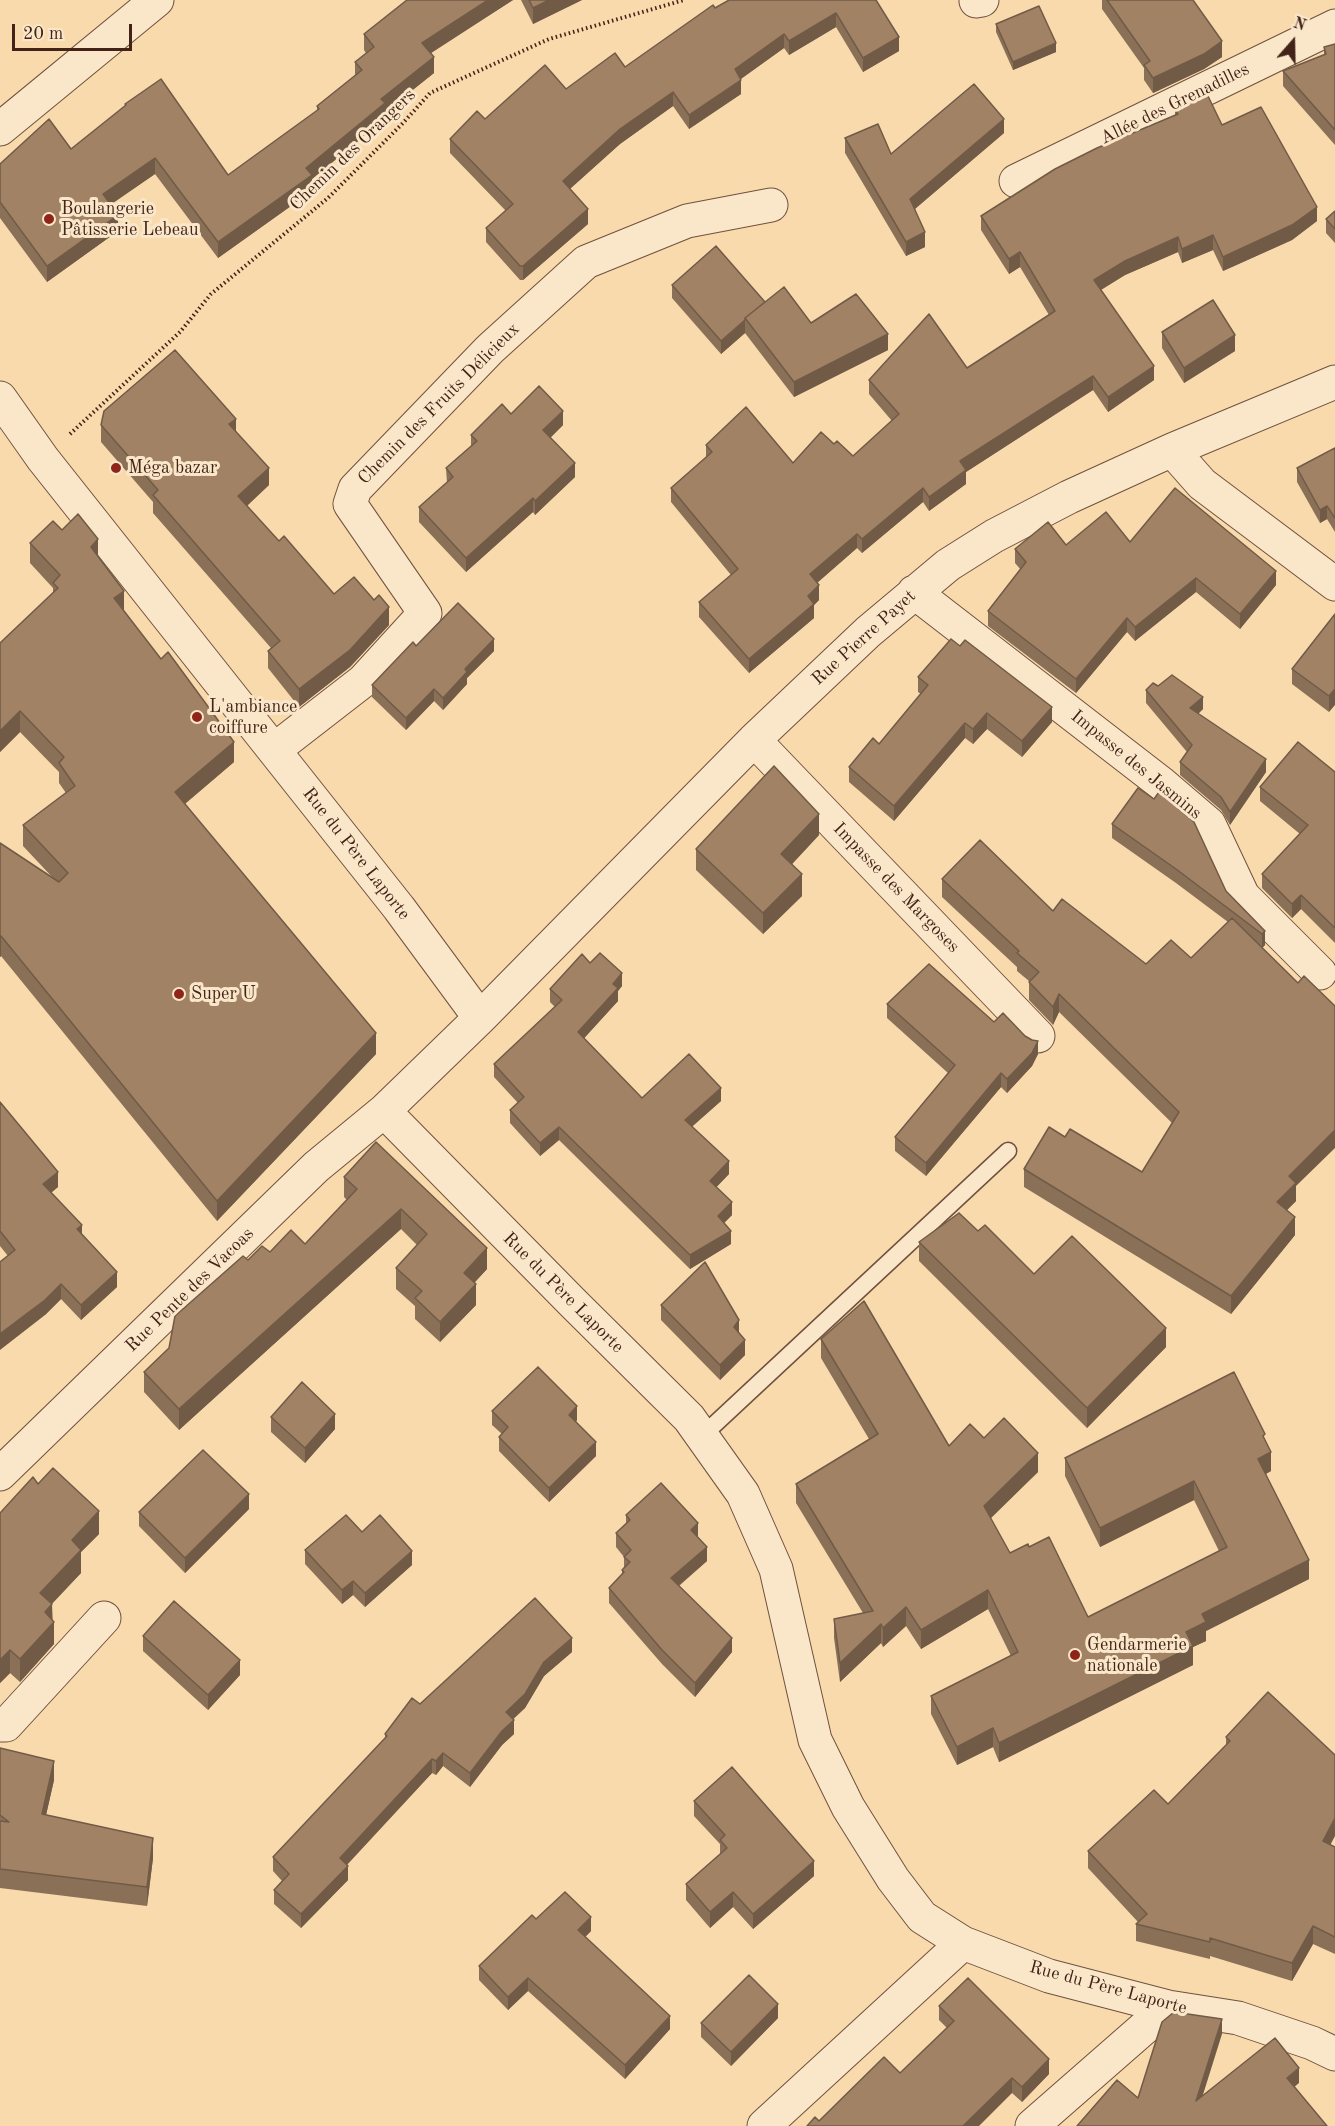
<!DOCTYPE html>
<meta charset="utf-8">
<style>
body{margin:0}
#map{position:relative;width:1335px;height:2126px;overflow:hidden;background:#f8daad;font-family:"Old Standard TT",serif}
canvas{display:block}
.north{position:absolute;left:1263px;top:12px;width:60px;height:60px;-webkit-text-stroke:4px #fae7ca;paint-order:stroke;rotate:20deg;font-size:16px;font-weight:700;line-height:24px;text-align:center;color:#432318}
.north::after{content:'';display:block;margin:auto;width:21px;height:27px;background:#432318;clip-path:polygon(50% 0,100% 100%,50% 72%,0 100%)}
.scale{position:absolute;left:12px;top:24px;width:120px;height:27px;box-sizing:border-box;border:3px solid #432318;border-top:0;padding-left:8px;font-size:18px;line-height:21px;white-space:nowrap;color:#432318;-webkit-text-stroke:4px #fae7ca;paint-order:stroke}
</style>
<div id="map">
<canvas width="1335" height="2126"></canvas>
<div class="north">N</div>
<div class="scale">20 m</div>
</div>
<script>
const ctx = document.querySelector('canvas').getContext('2d');
ctx.lineJoin = 'round';
const shape = rows => new Path2D(rows.map(r => 'M' + r).join(''));
function stroke(path, color, width, dash) { ctx.strokeStyle = color; ctx.lineWidth = width; ctx.lineCap = dash ? 'butt' : 'round'; ctx.setLineDash(dash || []); ctx.stroke(path); }
function fillPath(path, color) { ctx.fillStyle = color; ctx.fill(path, 'evenodd'); }
function drawText(font, color, halo, rows, align = 'center') {
  ctx.font = font + ' "Old Standard TT",serif'; ctx.lineWidth = 6; ctx.setLineDash([]); ctx.textBaseline = 'middle'; ctx.strokeStyle = halo; ctx.fillStyle = color; for (const [text, x, y, turn = 0] of rows) {
    ctx.save(); ctx.translate(x, y); ctx.rotate((+turn || 0) * Math.PI / 180); ctx.textAlign = isNaN(turn) ? turn : align; if (halo) ctx.strokeText(text, 0, 0); ctx.fillText(text, 0, 0); ctx.restore();
  }
}
const service = shape([
 [702,1436,1008,1151]
]);
const minor = shape([
 [976,1,982,0],
 [0,129,157,0],
 [1016,181,1335,26],
 [0,398,43,459,399,908,480,1018,384,1111,316,1167,0,1474],
 [1172,450,1202,484,1335,584],
 [914,592,1161,783,1209,824,1243,896,1320,973],
 [754,740,1038,1036],
 [274,750,363,681,425,613,350,504,355,489,490,349,586,262,687,221,771,205],
 [480,1018,754,740,868,632,948,565,994,536,1069,497,1172,450,1335,382],
 [384,1111,573,1303,689,1418,743,1494,776,1569,815,1740,848,1807,893,1879,922,1917,963,1943,1049,1976,1168,2007,1238,2018,1312,2043,1335,2054],
 [0,1725,6,1725,104,1618],
 [764,2126,963,1943],
 [1032,2126,1168,2007]
]);
stroke(service, '#70513d', 19);
stroke(minor, '#70513d', 35);
stroke(shape([
 [70,434,180,332,211,294,328,198,403,123,430,93,549,39,684,0]
]), '#432318', 4, [1.5, 3]);
stroke(service, '#fae7ca', 16);
stroke(minor, '#fae7ca', 33);
fillPath(shape([
 [407,0,513,0,430,53,434,73,385,112,385,119,312,179,312,191,218,258,155,174,111,204,118,231,47,282,0,218,0,164,71,149,125,106,125,104,228,175,317,111,317,106,355,75,355,62,366,53,364,50,364,34],
 [521,0,582,0,533,24],
 [876,0,899,51,863,72,836,27,789,55,784,48,741,79,741,94,689,129,673,106,620,144,570,189,588,224,523,280,520,280,486,242,486,228,506,211,450,153,450,139,485,119,625,67,715,8],
 [1102,0,1193,0,1222,57,1204,69,1153,93,1144,80,1144,68,1102,9],
 [996,24,1056,52,1013,70,996,32],
 [1335,44,1335,145,1283,86,1283,71,1324,55,1324,47],
 [1175,110,1222,125,1317,221,1292,240,1223,271,1213,250,1182,263,1178,252,1125,275,1101,290,1154,380,1108,412,1093,390,966,472,966,484,929,511,923,502,862,553,857,548,817,583,819,600,814,605,814,618,749,673,699,617,699,602,731,575,671,502,671,488,706,457,706,445,793,463,834,444,853,456,892,421,869,394,869,380,967,368,1049,315,1020,267,1009,274,981,230,981,216,1175,115],
 [1004,133,915,209,925,247,906,256,845,153,845,138,891,154],
 [1335,211,1335,243,1326,233,1326,219],
 [672,285,765,302,811,323,888,350,794,397,745,333,721,354,672,298],
 [1162,332,1235,351,1184,383,1162,348],
 [511,414,563,425,550,438,575,477,535,515,533,512,466,572,419,522,419,507,447,483,446,468,471,446,471,435],
 [101,425,236,431,269,485,247,506,279,541,334,594,389,625,350,667,299,707,268,668,268,651,271,648,153,513,153,502,101,442],
 [1335,448,1335,532,1327,519,1320,523,1297,482,1297,468],
 [62,530,98,556,124,611,234,762,185,804,376,1054,217,1221,1,956,0,957,0,843,54,879,23,846,23,825,66,793,59,783,59,772,20,732,0,752,0,643,53,593,53,588,30,563,30,543],
 [1130,542,1276,585,1240,629,1196,592,1135,641,1127,632,1076,693,988,626,988,611,1021,570,1015,563,1015,549,1066,545],
 [1335,614,1329,712,1292,684,1292,669],
 [416,646,494,651,467,678,467,684,443,710,434,701,406,730,372,697,372,685],
 [918,677,1052,722,1022,757,987,729,973,744,965,738,894,821,849,782,849,767,879,744,921,694,918,692],
 [1158,686,1203,709,1198,714,1266,772,1230,825,1221,810,1180,775,1180,762,1187,752,1146,703,1146,690],
 [1335,772,1335,943,1301,909,1292,918,1262,888,1262,874,1300,834,1260,801,1260,787],
 [1112,824,1226,891,1265,931,1265,945,1262,948,1296,1186,1296,1201,1287,1210,1295,1235,1231,1314,1024,1187,1024,1169,1065,1137,1142,1172,1172,1123,1059,1012,1053,1025,1029,1000,1029,981,1017,971,1017,967,942,897,942,879,1053,911,1146,964,1191,958,1228,922,1176,883,1112,838],
 [819,835,792,864,802,896,763,934,696,870,696,849],
 [590,963,622,986,618,991,618,1001,584,1038,642,1098,721,1101,692,1126,729,1174,716,1187,732,1215,724,1223,731,1244,690,1269,559,1140,540,1156,510,1123,510,1110,518,1103,494,1077,494,1064,555,1007,550,1002,550,989],
 [887,1004,994,1022,1038,1054,1032,1066,1007,1093,1001,1087,926,1176,895,1151,895,1137,948,1073,887,1018],
 [0,1102,58,1187,51,1193,82,1234,117,1287,81,1320,61,1299,45,1315,8,1256,0,1246],
 [376,1142,487,1269,474,1283,476,1305,440,1342,415,1319,415,1306,396,1289,396,1268,417,1245,401,1229,179,1430,144,1392,144,1372,169,1348,248,1260,270,1252,305,1244,347,1200,344,1197,344,1177],
 [978,1231,1034,1274,1166,1347,1087,1428,919,1261,919,1242],
 [661,1305,739,1333,745,1355,720,1380,661,1320],
 [821,1339,949,1446,984,1438,1038,1472,990,1518,1010,1553,1029,1547,1088,1617,1219,1551,1194,1500,1100,1547,1065,1476,1065,1458,1265,1440,1271,1471,1266,1474,1309,1579,1206,1631,1206,1641,1193,1647,1193,1665,999,1762,993,1747,957,1765,931,1714,931,1696,1011,1656,988,1609,921,1649,906,1626,883,1647,881,1643,840,1682,834,1638,834,1619,863,1613,796,1503,796,1484,869,1439,821,1358],
 [492,1411,577,1420,576,1422,596,1456,549,1502,499,1451,499,1437,502,1434,492,1425],
 [271,1417,335,1429,305,1463,271,1432],
 [38,1484,99,1534,81,1552,81,1573,52,1604,54,1644,20,1682,10,1673,0,1683,0,1513],
 [249,1509,185,1573,139,1526,139,1512],
 [626,1515,698,1538,707,1561,679,1586,732,1652,695,1697,662,1664,609,1603,609,1588,622,1575,622,1570,624,1567,624,1557,616,1547,616,1533,626,1523],
 [362,1532,412,1565,365,1607,353,1595,342,1604,305,1564,305,1550],
 [143,1636,240,1675,208,1710,143,1651],
 [572,1652,544,1676,525,1708,513,1719,514,1734,502,1745,470,1787,443,1766,436,1775,432,1773,347,1865,348,1880,301,1928,274,1904,274,1890,282,1881,273,1871,273,1857,385,1739,385,1734,420,1704],
 [1226,1737,1330,1845,1335,1847,1335,1954,1313,1944,1292,1981,1210,1956,1210,1959,1136,1941,1136,1924,1138,1922,1088,1868,1088,1851,1168,1804,1226,1745],
 [0,1748,54,1780,46,1815,153,1858,147,1906,0,1888],
 [694,1801,814,1876,753,1929,733,1907,710,1928,686,1900,686,1884,720,1854,720,1844,694,1816],
 [536,1919,591,1931,585,1937,670,2029,625,2079,528,1991,508,2010,479,1980,479,1966],
 [939,2006,1049,2074,1022,2102,1012,2093,819,2121,900,2073,947,2028,939,2020],
 [778,2018,731,2066,701,2037,701,2023]
]), '#8a7057');
fillPath(shape([
 [488,0,513,0,422,59,422,43],
 [549,0,582,0,533,24,533,8],
 [836,13,836,27,789,55,789,41],
 [784,34,784,48,735,83,735,69],
 [899,37,899,51,863,72,863,58],
 [1222,41,1222,57,1204,69,1153,93,1153,78],
 [1056,43,1056,52,1013,70,1013,62],
 [434,57,434,73,385,112,385,119,312,179,312,191,218,258,218,242,306,168,381,99],
 [741,80,741,94,689,129,689,115],
 [673,92,673,106,620,144,563,195,563,181,620,129],
 [1004,119,1004,133,910,213,910,199],
 [155,158,155,174,103,210,103,194],
 [1317,207,1317,221,1292,240,1223,271,1223,257],
 [588,209,588,224,523,280,523,266],
 [118,215,118,231,47,282,47,266],
 [925,232,925,247,906,256,906,242],
 [1213,235,1213,250,1182,263,1182,249],
 [1178,237,1178,252,1125,275,1094,294,1094,280,1125,261],
 [1020,252,1020,267,1009,274,1009,259],
 [745,320,745,333,721,354,721,341],
 [888,334,888,350,794,397,794,382],
 [1235,335,1235,351,1184,383,1184,368],
 [1154,366,1154,380,1108,412,1108,397],
 [1093,376,1093,390,966,472,966,484,929,511,929,497,960,461],
 [563,411,563,425,543,445,543,430],
 [236,419,236,436,229,424],
 [575,463,575,477,535,515,535,501],
 [269,468,269,485,238,514,238,496],
 [923,488,923,502,862,553,862,539],
 [533,498,533,512,466,572,466,558],
 [1327,506,1327,519,1320,523,1320,510],
 [857,534,857,548,810,589,810,574],
 [98,539,98,560,91,547],
 [1276,571,1276,585,1240,629,1240,614],
 [1196,578,1196,592,1135,641,1135,627],
 [819,585,819,600,814,605,814,618,749,673,749,659,808,596],
 [124,591,124,611,114,598],
 [389,607,389,625,350,667,299,707,299,689],
 [1127,618,1127,632,1076,693,1076,679],
 [494,639,494,651,467,678,467,684,443,710,443,698,465,669],
 [434,689,434,701,406,730,406,718],
 [1335,689,1335,705,1329,712,1329,696],
 [1203,697,1203,709,1190,721,1190,708],
 [1052,707,1052,722,1022,757,1022,741],
 [20,711,20,732,0,752,0,731],
 [987,713,987,729,973,744,973,729],
 [965,723,965,738,894,821,894,806],
 [234,742,234,762,175,812,175,792],
 [1266,759,1266,772,1230,825,1230,812],
 [819,814,819,835,781,876,781,854],
 [802,874,802,896,763,934,763,913],
 [1301,895,1301,909,1292,918,1292,904],
 [1265,931,1265,945,1262,948,1262,934],
 [1,936,1,956,0,957,0,937],
 [622,973,622,986,618,991,618,1001,578,1045,578,1032,613,984],
 [1059,994,1059,1012,1053,1025,1053,1007],
 [376,1033,376,1054,217,1221,217,1201],
 [1038,1041,1038,1054,1032,1066,1007,1093,1007,1079],
 [1001,1073,1001,1087,926,1176,926,1163],
 [721,1088,721,1101,685,1133,685,1120],
 [559,1127,559,1140,540,1156,540,1143],
 [1335,1130,1335,1148,1296,1186,1296,1201,1277,1220,1277,1202,1289,1176],
 [729,1161,729,1174,710,1194,710,1181],
 [58,1172,58,1187,43,1199,43,1184],
 [732,1202,732,1215,718,1229,718,1216],
 [401,1209,401,1229,179,1430,179,1409],
 [1295,1217,1295,1235,1231,1314,1231,1296],
 [82,1225,82,1241,77,1229],
 [731,1231,731,1244,690,1269,690,1255],
 [487,1248,487,1269,464,1294,464,1273],
 [117,1272,117,1287,81,1320,81,1305],
 [61,1284,61,1299,45,1315,0,1350,0,1334],
 [476,1284,476,1305,440,1342,440,1322],
 [739,1320,739,1335,734,1327],
 [1166,1328,1166,1347,1087,1428,1087,1408],
 [745,1340,745,1355,720,1380,720,1365],
 [577,1406,577,1420,569,1429,569,1415],
 [335,1414,335,1429,305,1463,305,1448],
 [596,1442,596,1456,549,1502,549,1488],
 [1271,1452,1271,1471,1258,1478,1258,1459],
 [1038,1453,1038,1472,984,1525,984,1506],
 [1194,1481,1194,1500,1100,1547,1100,1528],
 [249,1494,249,1509,185,1573,185,1558],
 [99,1511,99,1534,81,1552,81,1573,40,1616,40,1593,72,1540],
 [698,1523,698,1537,691,1530],
 [707,1547,707,1561,671,1592,671,1578],
 [412,1551,412,1565,365,1607,365,1593],
 [1309,1560,1309,1579,1206,1631,1206,1641,1193,1647,1193,1665,999,1762,999,1743,1186,1632,1202,1614],
 [353,1581,353,1595,342,1604,342,1590],
 [988,1590,988,1609,921,1649,921,1630],
 [52,1604,52,1624,54,1622,54,1644,20,1682,20,1659,45,1612],
 [906,1607,906,1626,883,1647,883,1628],
 [881,1624,881,1643,840,1682,840,1663],
 [572,1638,572,1652,544,1676,525,1708,506,1726,506,1712,544,1662],
 [732,1638,732,1652,695,1697,695,1683],
 [10,1650,10,1673,0,1683,0,1660],
 [240,1660,240,1675,208,1710,208,1695],
 [514,1720,514,1734,502,1745,470,1787,470,1773,502,1731],
 [993,1728,993,1747,957,1765,957,1747],
 [443,1753,443,1766,436,1775,436,1761],
 [432,1759,432,1773,340,1872,340,1858],
 [54,1761,54,1780,42,1833,42,1814],
 [1335,1818,1335,1836,1323,1859,1323,1841],
 [153,1838,153,1858,147,1906,147,1887],
 [814,1861,814,1876,753,1929,753,1914],
 [348,1866,348,1880,301,1928,301,1914],
 [733,1892,733,1907,710,1928,710,1912],
 [591,1917,591,1931,578,1944,578,1930],
 [1313,1926,1313,1944,1292,1981,1292,1963],
 [528,1978,528,1991,508,2010,508,1997],
 [778,2004,778,2018,731,2066,731,2052],
 [670,2016,670,2029,625,2079,625,2065],
 [1222,2019,1222,2034,1196,2117,1196,2101],
 [1049,2059,1049,2074,1022,2102,1022,2087],
 [1299,2068,1299,2083,1287,2093,1287,2078],
 [1012,2078,1012,2093,979,2126,963,2126]
]), '#715b47');
const building = shape([
 [407,0,488,0,422,43,434,57,381,99,385,103,306,168,312,175,218,242,155,158,103,194,118,215,47,266,0,202,0,164,49,119,71,149,126,105,125,104,161,79,228,175,319,109,317,106,362,70,355,62,374,47,364,34,407,0],
 [529,0,549,0,533,8,529,0],
 [729,0,876,0,899,37,863,58,836,13,789,41,784,34,735,69,741,80,689,115,673,92,620,129,563,181,588,209,523,266,520,266,486,228,513,204,450,139,477,111,485,119,545,65,566,89,615,53,625,67,713,5,715,8,729,0],
 [1107,0,1193,0,1222,41,1204,54,1153,78,1144,65,1150,61,1107,0],
 [1039,6,1056,43,1013,62,996,24,1039,6],
 [1335,44,1335,130,1283,71,1326,54,1324,47,1335,44],
 [974,84,1004,119,910,199,925,232,906,242,845,138,878,124,891,154,974,84],
 [1207,94,1222,125,1261,107,1317,207,1292,225,1223,257,1213,235,1182,249,1178,237,1125,261,1094,280,1154,366,1108,397,1093,376,960,461,966,470,929,497,923,488,862,539,857,534,810,574,819,585,808,596,814,604,749,659,699,602,738,569,671,488,712,452,706,445,746,407,793,463,821,432,834,444,837,441,853,456,899,414,869,380,929,314,967,368,1055,311,1020,252,1009,259,981,216,1055,169,1097,148,1178,114,1175,110,1207,94],
 [1335,211,1335,229,1326,219,1335,211],
 [716,246,765,302,745,318,745,320,721,341,672,285,716,246],
 [784,287,811,323,856,294,888,334,794,382,745,318,784,287],
 [1213,300,1235,335,1184,368,1162,332,1213,300],
 [175,350,236,419,229,424,269,468,238,496,279,541,284,536,334,594,354,577,374,600,379,595,389,607,350,650,299,689,268,651,280,641,153,495,158,490,101,425,104,411,175,350],
 [539,386,563,411,543,430,575,463,535,501,533,498,466,558,419,507,453,477,446,468,477,441,471,435,502,404,511,414,539,386],
 [1335,448,1335,518,1327,506,1320,510,1297,468,1335,448],
 [1175,488,1276,571,1240,614,1196,578,1135,627,1127,618,1076,679,988,611,1026,562,1015,549,1048,522,1066,545,1106,512,1130,542,1175,488],
 [78,514,98,539,91,547,124,591,114,598,161,659,168,652,234,742,175,792,376,1033,217,1201,1,936,0,937,0,843,59,882,68,873,23,825,75,786,59,763,64,757,20,711,0,731,0,643,58,588,53,583,60,575,30,543,53,521,62,530,78,514],
 [458,603,494,639,465,669,467,672,443,698,434,689,406,718,372,685,413,642,416,646,458,603],
 [1335,614,1335,689,1329,696,1292,669,1335,614],
 [951,639,960,646,965,640,1052,707,1022,741,987,713,973,729,965,723,894,806,849,767,873,738,879,744,928,685,918,677,951,639],
 [1172,675,1203,697,1190,708,1266,759,1230,812,1221,797,1180,762,1192,745,1146,690,1153,683,1158,686,1172,675],
 [1298,742,1335,772,1335,928,1301,895,1292,904,1262,874,1308,825,1260,787,1298,742],
 [774,766,819,814,781,854,802,874,763,913,696,849,774,766],
 [1138,788,1154,799,1159,792,1194,822,1226,891,1265,931,1262,934,1176,869,1112,824,1138,788],
 [980,840,1053,911,1062,899,1146,964,1171,940,1191,958,1232,918,1298,983,1304,976,1335,1006,1335,1130,1289,1176,1296,1183,1277,1202,1295,1217,1231,1296,1024,1169,1049,1127,1065,1137,1070,1129,1142,1172,1179,1112,1059,994,1053,1007,1029,982,1039,972,1017,953,1019,951,942,879,980,840],
 [600,953,622,973,613,984,618,988,578,1032,642,1098,689,1054,721,1088,685,1120,729,1161,710,1181,732,1202,718,1216,731,1231,690,1255,559,1127,540,1143,510,1110,524,1097,494,1064,562,1000,550,989,582,954,590,963,600,953],
 [929,964,994,1022,1003,1013,1025,1036,1032,1040,1038,1041,1032,1053,1007,1079,1001,1073,926,1163,895,1137,955,1065,887,1004,929,964],
 [0,1102,58,1172,43,1184,82,1225,77,1229,117,1272,81,1305,61,1284,45,1300,0,1334,0,1262,15,1250,0,1231,0,1102],
 [376,1142,487,1248,464,1273,476,1284,440,1322,415,1298,422,1291,396,1268,427,1234,401,1209,179,1409,144,1372,169,1348,175,1316,243,1256,248,1260,262,1246,270,1252,291,1230,305,1244,357,1189,344,1177,376,1142],
 [959,1213,978,1231,985,1225,1034,1274,1072,1236,1166,1328,1087,1408,919,1242,959,1213],
 [705,1262,739,1320,734,1327,745,1340,720,1365,661,1305,705,1262],
 [864,1301,949,1446,970,1424,984,1438,1004,1418,1038,1453,984,1506,1010,1553,1028,1544,1029,1547,1049,1537,1088,1617,1227,1547,1194,1481,1100,1528,1065,1458,1234,1372,1265,1434,1263,1436,1271,1452,1258,1459,1309,1560,1202,1614,1206,1622,1186,1632,1193,1646,999,1743,993,1728,957,1747,931,1696,1018,1652,988,1590,921,1630,906,1607,883,1628,881,1624,840,1663,834,1619,873,1611,796,1484,878,1434,821,1339,864,1301],
 [538,1367,577,1406,569,1415,596,1442,549,1488,499,1437,508,1427,492,1411,538,1367],
 [302,1382,335,1414,305,1448,271,1417,302,1382],
 [203,1450,249,1494,185,1558,139,1512,203,1450],
 [53,1468,99,1511,72,1540,81,1550,40,1593,52,1604,45,1612,54,1622,20,1659,10,1650,0,1660,0,1513,33,1477,38,1484,53,1468],
 [661,1483,698,1523,691,1530,707,1547,671,1578,732,1638,695,1683,662,1650,609,1588,624,1572,622,1570,630,1562,624,1557,631,1550,616,1533,630,1520,626,1515,661,1483],
 [346,1515,362,1532,380,1515,412,1551,365,1593,353,1581,342,1590,305,1550,346,1515],
 [535,1598,572,1638,544,1662,525,1694,506,1712,514,1720,502,1731,470,1773,443,1753,436,1761,432,1759,340,1858,348,1866,301,1914,274,1890,289,1874,273,1857,387,1736,385,1734,412,1698,420,1704,535,1598],
 [174,1601,240,1660,208,1695,143,1636,174,1601],
 [1268,1692,1335,1755,1335,1818,1323,1841,1335,1847,1335,1937,1313,1926,1292,1963,1210,1938,1210,1942,1136,1924,1147,1914,1088,1851,1154,1790,1168,1804,1230,1741,1226,1737,1268,1692],
 [0,1748,54,1761,42,1814,153,1838,147,1887,0,1869,0,1821,9,1822,0,1815,0,1748],
 [732,1767,814,1861,753,1914,733,1892,710,1912,686,1884,727,1848,720,1840,725,1835,694,1801,732,1767],
 [565,1892,591,1917,578,1930,670,2016,625,2065,528,1978,508,1997,479,1966,532,1915,536,1919,565,1892],
 [749,1975,778,2004,731,2052,701,2023,749,1975],
 [968,1978,1049,2059,1022,2087,1012,2078,963,2126,807,2126,815,2117,819,2121,884,2057,900,2073,954,2021,939,2006,968,1978],
 [1174,2012,1222,2019,1196,2101,1275,2038,1299,2068,1287,2078,1327,2126,1077,2126,1117,2080,1138,2098,1162,2022,1174,2012]
]);
fillPath(building, '#a18265');
stroke(building, '#715b47', 1.5);
for (const [x, y, r, color] of [
 [49,219,6,"#8f2418"],
 [116,468,6,"#8f2418"],
 [197,717,6,"#8f2418"],
 [179,994,6,"#8f2418"],
 [1075,1655,6,"#8f2418"]
]) { const dot = new Path2D(); dot.arc(x, y, r, 0, 2 * Math.PI); ctx.fillStyle = color; ctx.fill(dot); stroke(dot, '#fae7ca', 2); }
drawText('18px', '#432318', '#fae7ca', [
 ["Allée des Grenadilles",1175,104,-26],
 ["Chemin des Orangers",353,150,-44],
 ["Chemin des Fruits Délicieux",439,404,-45],
 ["Rue Pierre Payet",864,638,-42],
 ["Impasse des Jasmins",1136,765,39],
 ["Rue du Père Laporte",356,854,52],
 ["Impasse des Margoses",896,888,46],
 ["Rue Pente des Vacoas",190,1290,-44],
 ["Rue du Père Laporte",563,1293,45],
 ["Rue du Père Laporte",1108,1988,15]
]);
drawText('18px', '#432318', '#fae7ca', [
 ["Boulangerie",61,209],
 ["Pâtisserie Lebeau",61,230],
 ["Méga bazar",128,468],
 ["L'ambiance",209,707],
 ["coiffure",209,728],
 ["Super U",191,994],
 ["Gendarmerie",1087,1645],
 ["nationale",1087,1666]
], 'left');
</script>
